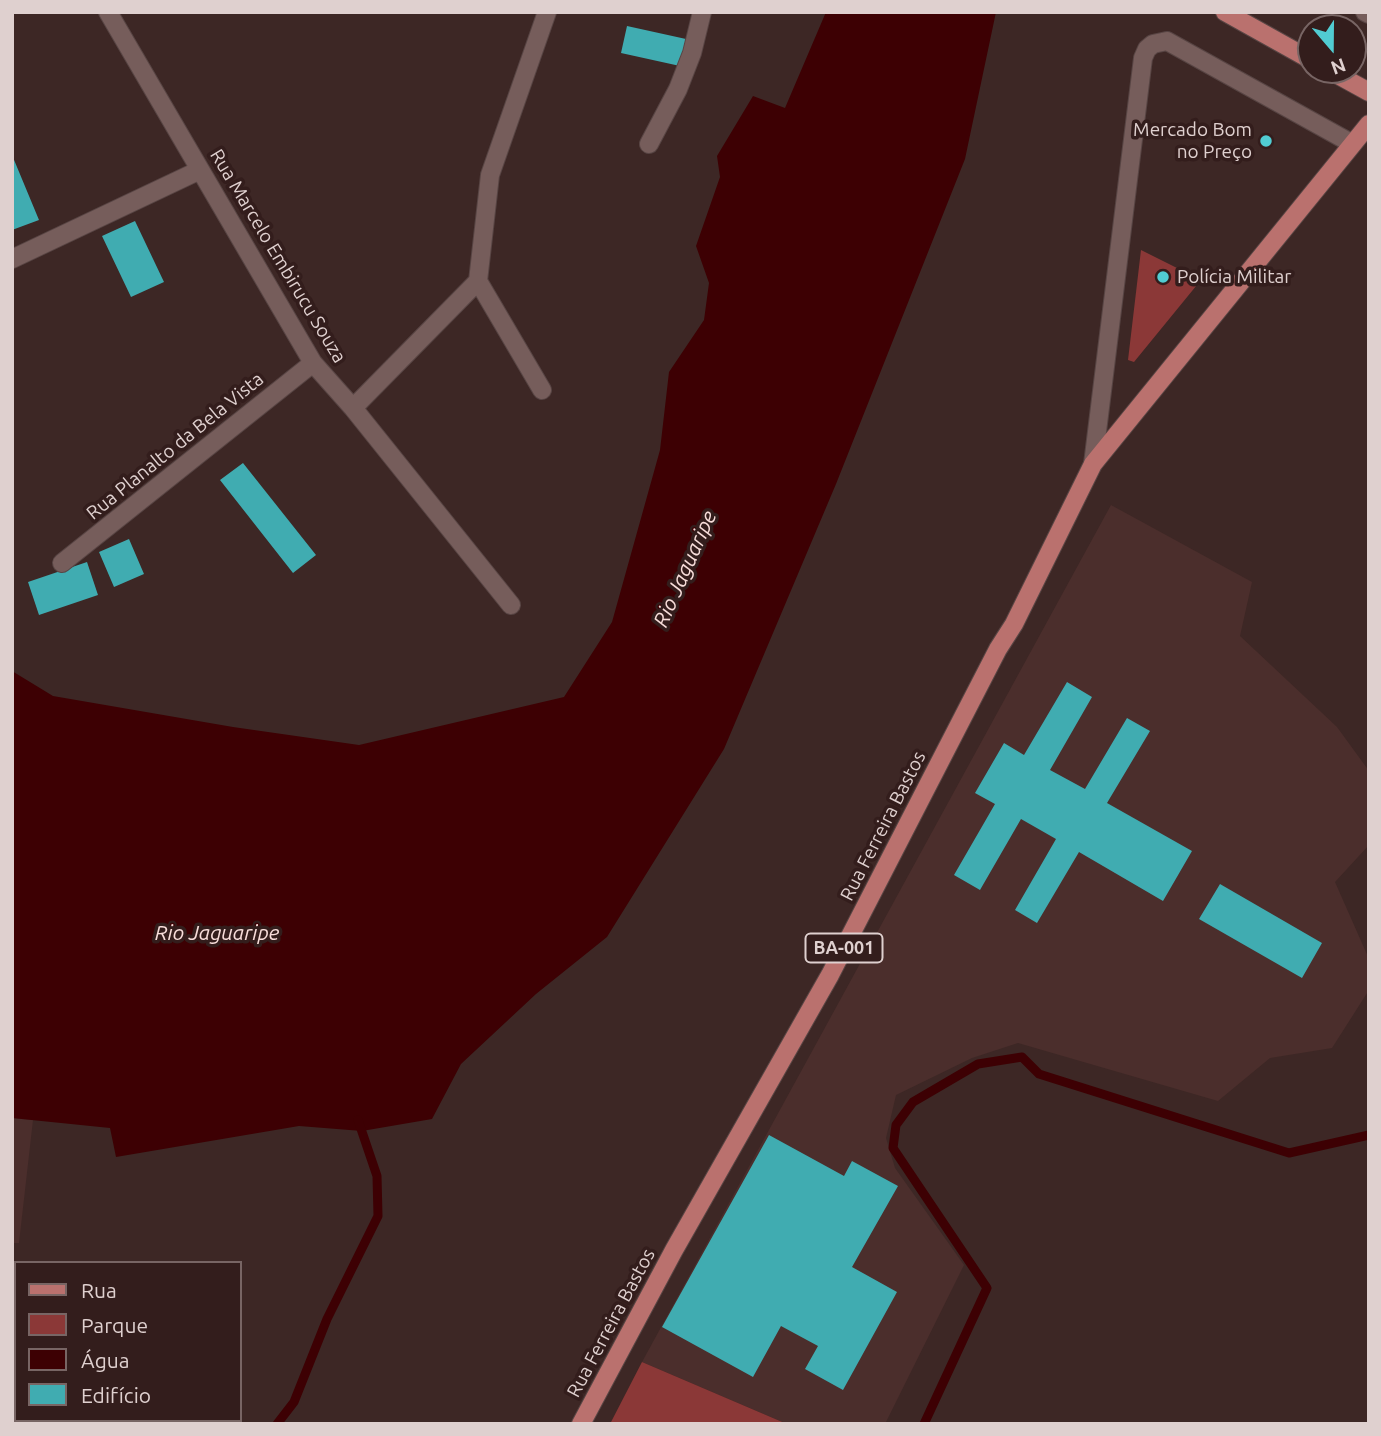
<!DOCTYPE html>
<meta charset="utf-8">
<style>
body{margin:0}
#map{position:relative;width:1381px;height:1436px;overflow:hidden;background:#3d2725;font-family:Ubuntu,sans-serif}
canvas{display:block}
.frame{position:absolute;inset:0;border:14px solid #dfd0cf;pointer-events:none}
.legend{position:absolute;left:14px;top:1261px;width:228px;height:161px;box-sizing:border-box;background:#331d1c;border:2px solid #786564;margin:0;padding:9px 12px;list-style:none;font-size:21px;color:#dfd0cf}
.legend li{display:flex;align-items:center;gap:14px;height:35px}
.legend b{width:35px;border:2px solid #786564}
.north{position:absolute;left:1297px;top:14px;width:70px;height:70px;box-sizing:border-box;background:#331d1c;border:2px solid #786564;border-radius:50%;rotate:160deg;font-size:19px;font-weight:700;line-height:28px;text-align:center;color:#dfd0cf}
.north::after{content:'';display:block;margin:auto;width:24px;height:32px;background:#51ccd2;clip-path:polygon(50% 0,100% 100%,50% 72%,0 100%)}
</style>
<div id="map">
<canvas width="1381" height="1436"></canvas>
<div class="frame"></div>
<ul class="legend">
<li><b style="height:9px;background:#ba716e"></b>Rua</li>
<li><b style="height:19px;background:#8b3837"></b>Parque</li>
<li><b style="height:19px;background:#3d0003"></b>Água</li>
<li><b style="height:19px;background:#40acb1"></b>Edifício</li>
</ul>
<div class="north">N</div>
</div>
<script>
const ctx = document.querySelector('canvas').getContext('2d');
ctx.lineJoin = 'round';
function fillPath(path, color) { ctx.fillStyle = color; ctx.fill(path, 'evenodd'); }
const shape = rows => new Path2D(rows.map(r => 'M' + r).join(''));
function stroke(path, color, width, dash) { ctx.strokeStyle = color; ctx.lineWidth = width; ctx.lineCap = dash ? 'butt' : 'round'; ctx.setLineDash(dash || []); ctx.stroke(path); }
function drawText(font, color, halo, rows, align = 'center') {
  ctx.font = font + ' Ubuntu,sans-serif'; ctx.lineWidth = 7; ctx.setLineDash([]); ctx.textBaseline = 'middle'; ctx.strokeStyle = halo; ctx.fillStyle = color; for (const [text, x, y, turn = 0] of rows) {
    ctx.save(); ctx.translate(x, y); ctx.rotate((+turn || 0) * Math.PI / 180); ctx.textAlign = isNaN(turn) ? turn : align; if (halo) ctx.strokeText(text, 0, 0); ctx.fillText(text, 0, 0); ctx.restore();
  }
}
fillPath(shape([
 [1111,505,1252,582,1240,636,1337,727,1369,771,1369,845,1335,882,1369,959,1369,990,1332,1048,1270,1058,1218,1101,1018,1043,972,1058,896,1095,886,1138,895,1168,964,1265,885,1424,787,1424,642,1362],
 [12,1118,33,1120,19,1243,12,1243]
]), '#4b2e2c');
fillPath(shape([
 [1141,250,1201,280,1134,362,1128,360],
 [642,1362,787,1424,610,1424]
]), '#8b3837');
fillPath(shape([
 [826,12,996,12,965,159,836,484,724,749,607,937,536,994,461,1064,432,1119,362,1131,299,1126,116,1157,110,1128,12,1118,12,671,53,696,233,727,359,745,564,697,612,622,660,450,669,372,704,320,709,283,696,246,720,177,717,156,753,96,785,108]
]), '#3d0003');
stroke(shape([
 [277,1424,294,1402,327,1319,378,1216,377,1176,358,1120],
 [924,1424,987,1288,893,1148,896,1125,913,1102,978,1064,1022,1057,1039,1074,1289,1153,1369,1135]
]), '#3d0003', 9);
fillPath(shape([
 [627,26,686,39,680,66,621,53],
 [12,155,39,220,12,230],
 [135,221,164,282,131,297,102,236],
 [243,463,316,555,293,573,220,480],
 [129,539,144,574,114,587,99,552],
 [87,562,98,595,39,615,28,582],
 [1067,682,1092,697,1050,770,1085,789,1127,718,1150,731,1107,803,1192,851,1163,901,1079,852,1037,923,1015,910,1056,839,1021,819,980,890,954,875,995,804,975,793,1004,743,1024,755],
 [1220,884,1322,943,1302,978,1199,919],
 [769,1135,844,1176,852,1161,898,1186,852,1267,897,1292,843,1390,805,1369,818,1346,781,1326,753,1377,662,1327]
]), '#40acb1');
const minor = shape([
 [108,12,313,363,353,408,511,605],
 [1365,12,1369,14],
 [649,144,678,89,692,53,702,12],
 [12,259,200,170],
 [478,281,542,390],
 [353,408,478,281,490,175,547,12],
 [1093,464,1143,58,1147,49,1153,44,1167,41,1351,143],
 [62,563,313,363],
 [12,1292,16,1295],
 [126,1420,129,1424]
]);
const major = shape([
 [1225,12,1311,60],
 [1329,70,1369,92],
 [581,1424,674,1250,830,975,998,649,1014,624,1093,464,1369,124]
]);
stroke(minor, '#584544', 20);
stroke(major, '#584544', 20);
stroke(minor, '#765d5b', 18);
stroke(major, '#ba716e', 18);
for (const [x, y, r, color] of [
 [1266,141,7,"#51ccd2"],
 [1163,277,7,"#51ccd2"]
]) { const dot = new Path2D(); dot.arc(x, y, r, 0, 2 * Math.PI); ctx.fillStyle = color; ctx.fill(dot); stroke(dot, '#331d1c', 2.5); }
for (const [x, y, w] of [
 [844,948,77]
]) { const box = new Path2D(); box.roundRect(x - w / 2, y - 14.5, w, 29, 5); ctx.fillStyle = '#331d1c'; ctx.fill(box); stroke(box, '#dfd0cf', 2); }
drawText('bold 18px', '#dfd0cf', null, [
 ["BA-001",844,948]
]);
drawText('19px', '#dfd0cf', '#331d1c', [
 ["Mercado Bom",1252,130],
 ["no Preço",1252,152],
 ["Polícia Militar",1177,277,"left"]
], 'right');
drawText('19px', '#dfd0cf', '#331d1c', [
 ["Rua Marcelo Embirucu Souza",278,256,59],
 ["Rua Planalto da Bela Vista",175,446,-39],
 ["Rua Ferreira Bastos",883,826,-63],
 ["Rua Ferreira Bastos",611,1323,-62]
]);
drawText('italic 21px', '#f8ddda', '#331d1c', [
 ["Rio Jaguaripe",685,569,-66],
 ["Rio Jaguaripe",217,933]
]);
</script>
